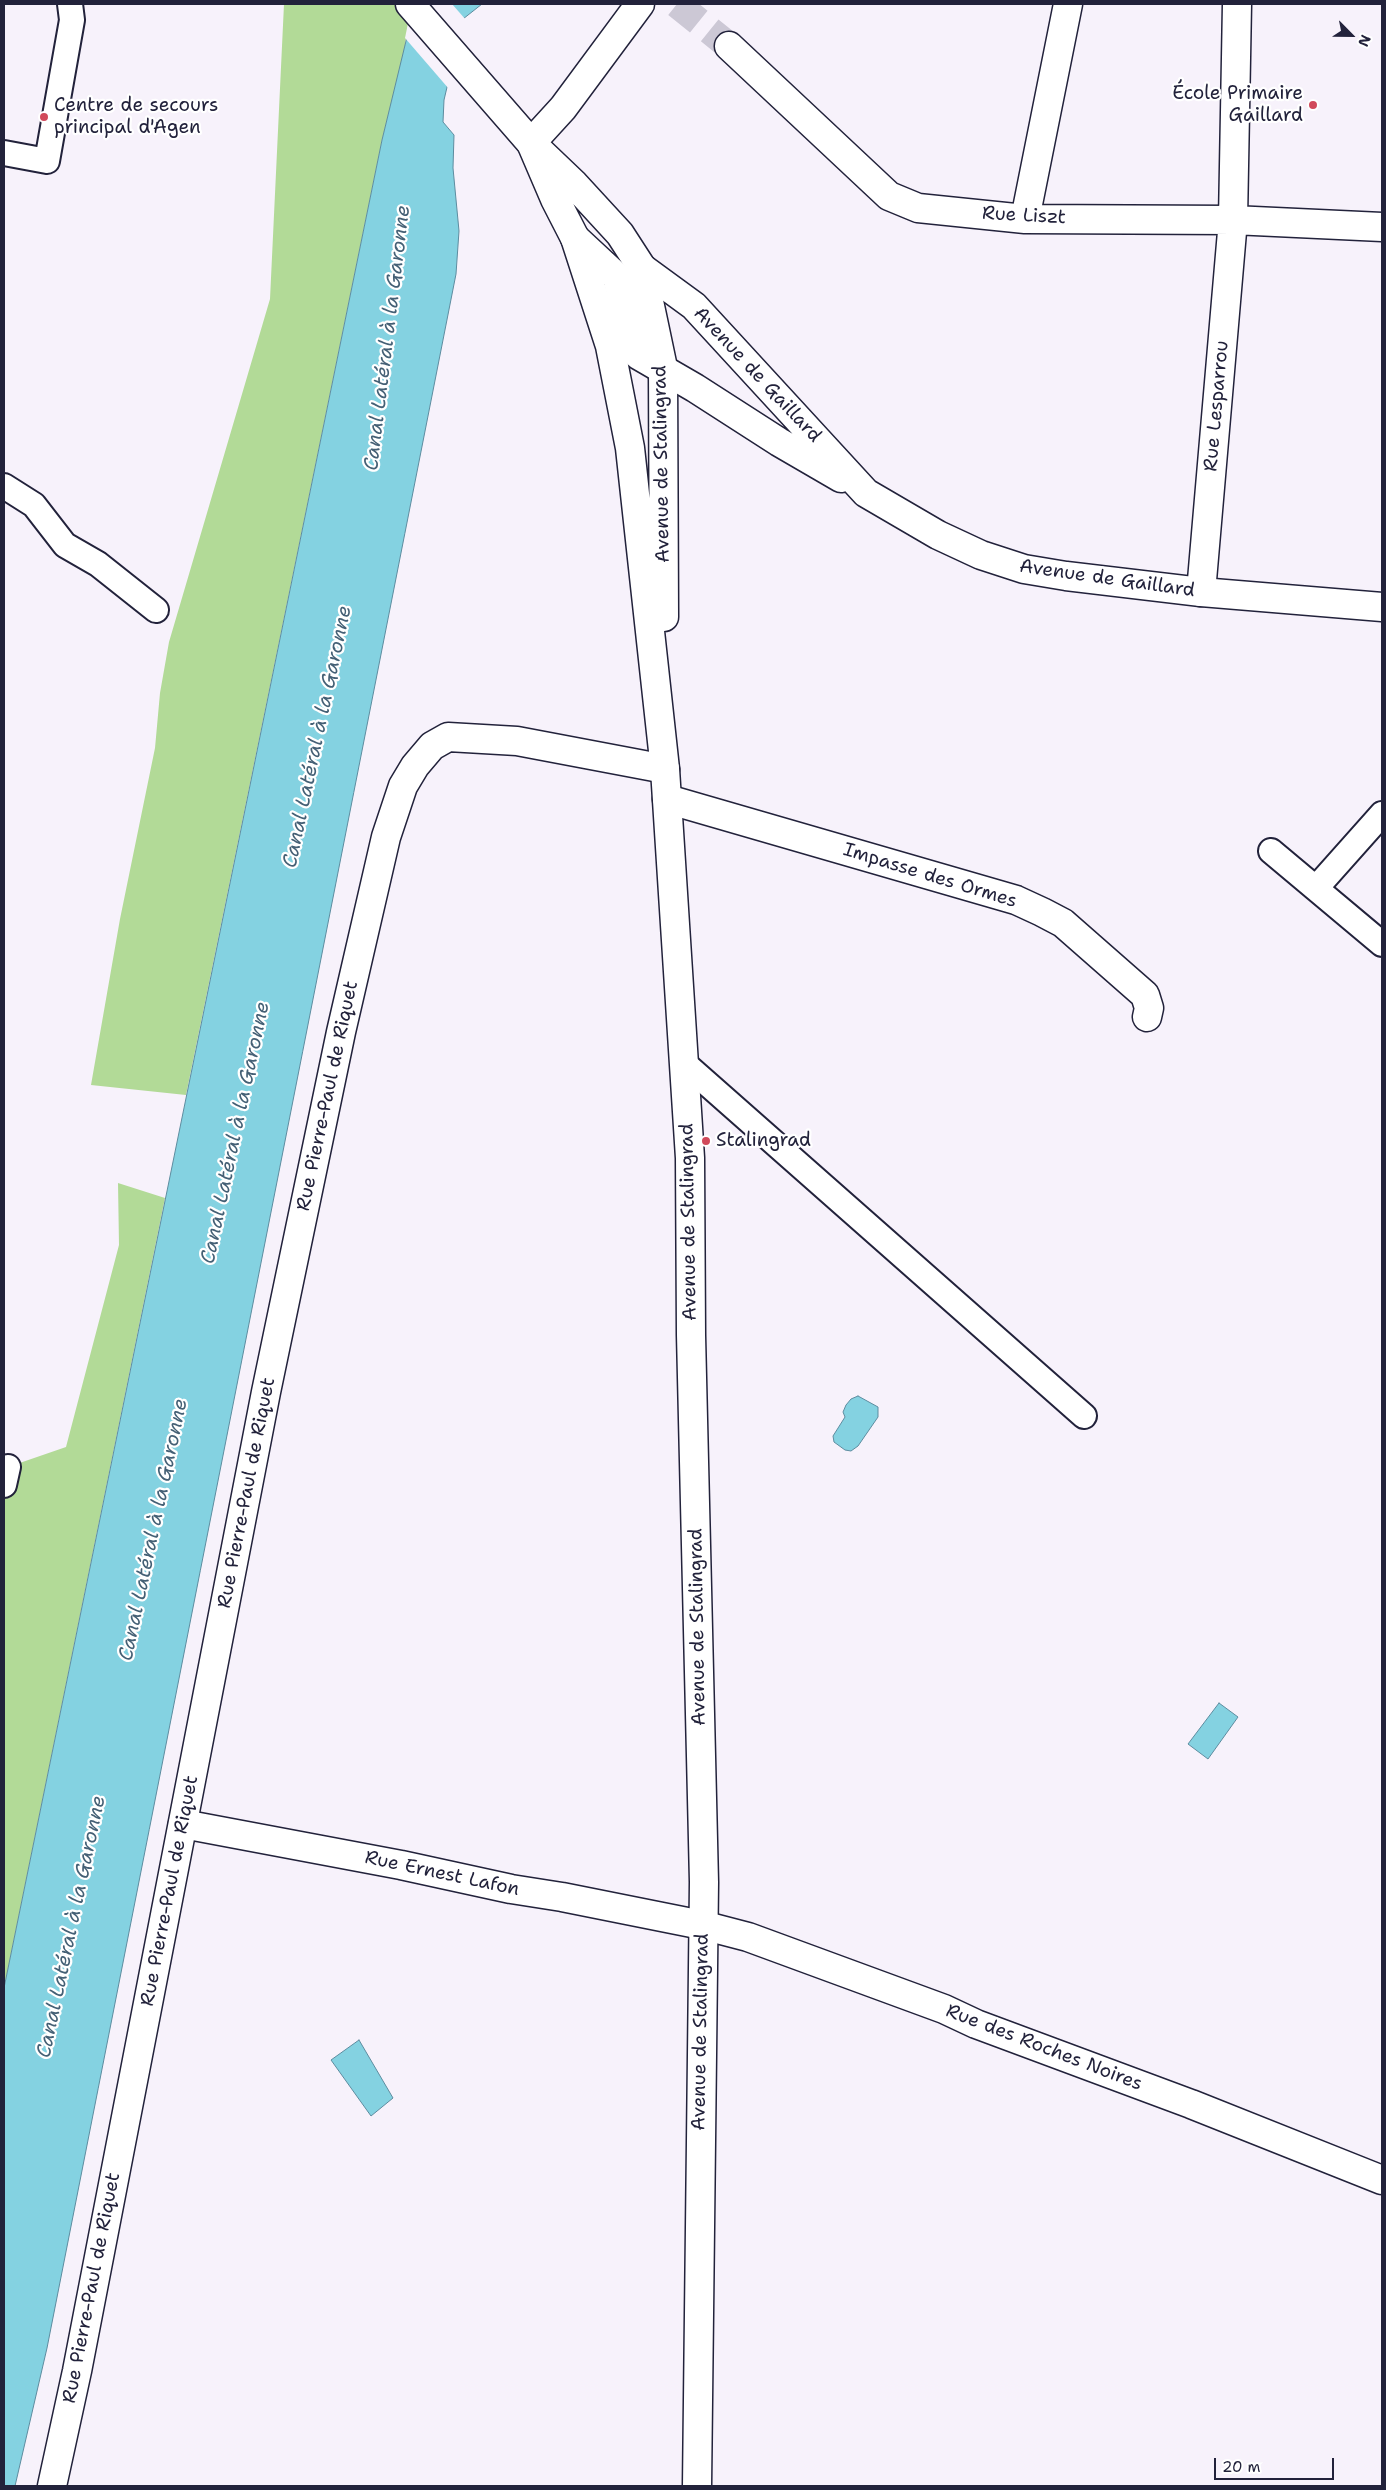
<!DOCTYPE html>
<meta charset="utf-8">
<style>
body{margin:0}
#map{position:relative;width:1386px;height:2490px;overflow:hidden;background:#f7f2fb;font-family:"Shantell Sans",sans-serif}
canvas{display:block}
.frame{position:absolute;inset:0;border:5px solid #22223b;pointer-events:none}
.north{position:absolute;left:1326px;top:10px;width:50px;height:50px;-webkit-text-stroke:4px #fff;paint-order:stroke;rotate:113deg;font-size:14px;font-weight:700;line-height:20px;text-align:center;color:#22223b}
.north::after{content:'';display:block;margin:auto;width:18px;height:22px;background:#22223b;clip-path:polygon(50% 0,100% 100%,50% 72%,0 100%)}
.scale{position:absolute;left:1214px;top:2458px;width:120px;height:22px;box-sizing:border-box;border:2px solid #22223b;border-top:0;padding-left:6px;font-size:15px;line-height:18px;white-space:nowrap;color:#22223b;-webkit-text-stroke:4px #fff;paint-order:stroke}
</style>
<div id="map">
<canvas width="1386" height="2490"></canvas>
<div class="frame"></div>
<div class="north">N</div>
<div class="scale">20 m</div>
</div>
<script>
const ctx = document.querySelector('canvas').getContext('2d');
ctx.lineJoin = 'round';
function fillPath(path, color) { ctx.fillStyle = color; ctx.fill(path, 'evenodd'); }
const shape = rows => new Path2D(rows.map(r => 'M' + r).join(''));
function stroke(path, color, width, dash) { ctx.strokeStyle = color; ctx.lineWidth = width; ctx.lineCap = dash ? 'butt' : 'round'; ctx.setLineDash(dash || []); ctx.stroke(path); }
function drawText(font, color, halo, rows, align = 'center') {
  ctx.font = font + ' "Shantell Sans",sans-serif'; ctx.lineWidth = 4.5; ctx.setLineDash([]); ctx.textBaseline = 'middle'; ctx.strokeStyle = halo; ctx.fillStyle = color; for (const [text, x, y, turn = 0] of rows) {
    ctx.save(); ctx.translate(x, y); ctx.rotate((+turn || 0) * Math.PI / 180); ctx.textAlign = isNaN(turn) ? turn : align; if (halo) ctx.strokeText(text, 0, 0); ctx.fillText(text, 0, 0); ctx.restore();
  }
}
fillPath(shape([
 [284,4,411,4,404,52,382,140,186,1095,91,1085,120,919,155,748,160,693,169,642,270,299],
 [118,1183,165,1198,4,1988,4,1492,8,1467,66,1447,119,1245]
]), '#b2da97');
const water = shape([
 [415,4,482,4,463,19,444,100,443,122,454,135,453,168,459,231,456,274,47,2348,15,2486,4,2486,4,1988,382,140,415,4],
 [858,1396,878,1407,878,1417,858,1446,851,1451,845,1450,834,1442,833,1436,845,1417,843,1412,846,1405,851,1399,858,1396],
 [1219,1703,1238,1717,1208,1759,1188,1744,1219,1703],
 [359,2040,393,2098,371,2116,331,2060,359,2040]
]);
fillPath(water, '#84d2e1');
stroke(water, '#5d8c9f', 1);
fillPath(shape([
 [412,4,452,4,466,20,449,89,405,38]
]), '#f7f2fb');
stroke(shape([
 [677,4,729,46]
]), '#ccc8d5', 28, [28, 14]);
const service = shape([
 [4,153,47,161,72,20,70,4],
 [4,486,34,505,65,545,98,564,156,610],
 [1271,851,1382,944],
 [1317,887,1382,814],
 [685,1064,1084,1416],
 [4,1485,8,1467]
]);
const minor = shape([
 [729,46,889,196,918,208,1025,219,1233,220,1382,227],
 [531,143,563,108,640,4],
 [1025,219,1068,4],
 [1201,592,1233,220,1237,4],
 [667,799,1016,900,1042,912,1063,923,1145,995,1149,1008,1147,1017],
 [183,1824,401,1865,511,1889,562,1897,702,1925,748,1937,944,2009,976,2024,1191,2104,1382,2180]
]);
const tertiary = shape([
 [575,238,617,277,632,342,638,355,695,388,779,442,841,478],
 [642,268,694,306,866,493,938,535,981,555,1024,569,1066,576,1201,592,1382,607],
 [52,2486,77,2371,266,1392,341,1032,386,837,403,786,415,766,432,746,448,737,517,741,665,769]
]);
const secondary = shape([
 [410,4,531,143,574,184,620,234,642,268,663,368,664,617],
 [531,143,555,199,575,238,610,346,630,448,665,769,690,1158,691,1335,704,1882,697,2486]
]);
stroke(service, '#22223b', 28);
stroke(minor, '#22223b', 31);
stroke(tertiary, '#22223b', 31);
stroke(secondary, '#22223b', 31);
stroke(service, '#fff', 24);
stroke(minor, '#fff', 28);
stroke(tertiary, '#fff', 28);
stroke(secondary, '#fff', 28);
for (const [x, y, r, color] of [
 [1313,105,5,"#d1495b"],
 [44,117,5,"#d1495b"],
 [706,1141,5,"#d1495b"]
]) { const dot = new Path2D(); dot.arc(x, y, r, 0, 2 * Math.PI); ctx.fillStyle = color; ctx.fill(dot); stroke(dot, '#fff', 2); }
drawText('19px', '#22223b', '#fff', [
 ["École Primaire",1303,94,"right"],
 ["Gaillard",1303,116,"right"],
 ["Centre de secours",54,106],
 ["principal d'Agen",54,128],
 ["Stalingrad",716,1141]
], 'left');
drawText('19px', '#22223b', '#fff', [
 ["Rue Liszt",1024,216,3],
 ["Avenue de Gaillard",757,375,47],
 ["Rue Lesparrou",1217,406,-85],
 ["Avenue de Stalingrad",662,464,-91],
 ["Avenue de Gaillard",1107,579,8],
 ["Impasse des Ormes",930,876,17],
 ["Rue Pierre-Paul de Riquet",328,1096,-78],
 ["Avenue de Stalingrad",689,1222,-91],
 ["Rue Pierre-Paul de Riquet",247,1493,-79],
 ["Avenue de Stalingrad",698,1627,-91],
 ["Rue Ernest Lafon",442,1874,12],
 ["Rue Pierre-Paul de Riquet",170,1891,-79],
 ["Avenue de Stalingrad",701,2032,-89],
 ["Rue des Roches Noires",1044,2048,21],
 ["Rue Pierre-Paul de Riquet",92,2288,-79]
]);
drawText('italic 20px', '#446075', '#fff', [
 ["Canal Latéral à la Garonne",388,338,-83],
 ["Canal Latéral à la Garonne",318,737,-78],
 ["Canal Latéral à la Garonne",236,1133,-78],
 ["Canal Latéral à la Garonne",154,1530,-78],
 ["Canal Latéral à la Garonne",72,1927,-78]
]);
</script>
